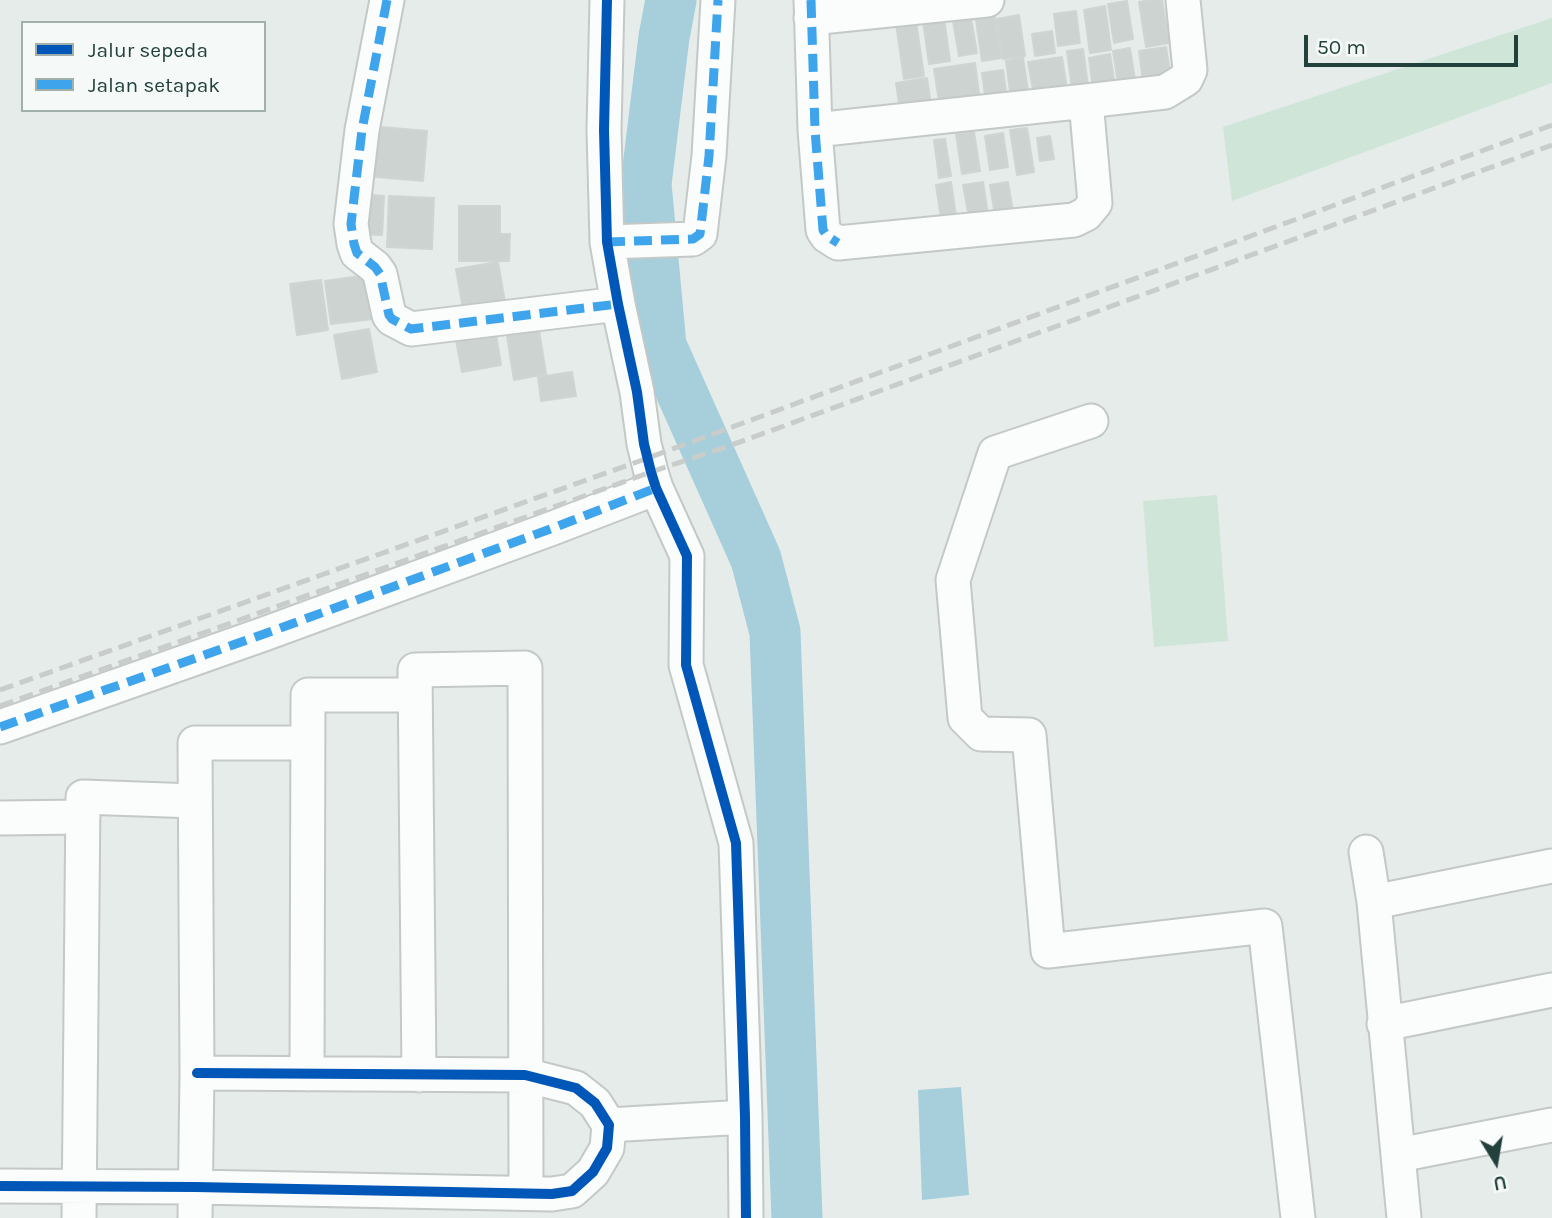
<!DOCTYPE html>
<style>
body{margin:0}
#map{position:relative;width:1552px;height:1218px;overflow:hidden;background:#e6ecea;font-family:Karla,sans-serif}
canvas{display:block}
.legend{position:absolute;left:21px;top:21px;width:245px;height:91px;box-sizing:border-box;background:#f5faf8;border:2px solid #a1b0ad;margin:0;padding:9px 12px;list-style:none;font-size:21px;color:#23413c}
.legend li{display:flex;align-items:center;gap:14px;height:35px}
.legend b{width:35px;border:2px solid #a1b0ad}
.north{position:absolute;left:1461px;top:1127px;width:70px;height:70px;-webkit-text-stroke:5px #f5faf8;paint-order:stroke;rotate:169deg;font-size:19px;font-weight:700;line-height:28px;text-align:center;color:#23413c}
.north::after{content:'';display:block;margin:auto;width:24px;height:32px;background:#23413c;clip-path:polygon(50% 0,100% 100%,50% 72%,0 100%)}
.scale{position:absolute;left:1304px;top:35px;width:214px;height:32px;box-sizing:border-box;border:4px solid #23413c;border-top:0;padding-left:9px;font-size:21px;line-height:24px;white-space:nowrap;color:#23413c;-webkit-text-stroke:5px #f5faf8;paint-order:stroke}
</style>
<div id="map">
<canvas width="1552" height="1218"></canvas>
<ul class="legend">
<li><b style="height:9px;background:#0057b8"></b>Jalur sepeda</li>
<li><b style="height:9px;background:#3ea4ec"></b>Jalan setapak</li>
</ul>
<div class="north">U</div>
<div class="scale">50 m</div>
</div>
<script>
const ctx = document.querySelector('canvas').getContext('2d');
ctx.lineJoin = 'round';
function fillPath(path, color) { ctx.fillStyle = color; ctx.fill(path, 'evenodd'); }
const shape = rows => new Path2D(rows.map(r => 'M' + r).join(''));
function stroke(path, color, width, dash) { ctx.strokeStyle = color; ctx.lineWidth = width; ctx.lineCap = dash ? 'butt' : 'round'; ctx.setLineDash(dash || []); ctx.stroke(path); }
fillPath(shape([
 [1552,18,1552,83,1232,201,1223,127],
 [1217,495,1228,641,1154,647,1143,501]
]), '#cfe5d8');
fillPath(shape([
 [961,1087,969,1195,922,1200,918,1090]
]), '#a6cedb');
stroke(shape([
 [671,0,664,37,646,184,661,346,756,559,775,632,797,1218]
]), '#a6cedb', 51);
const building = shape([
 [1151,0,1162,0,1169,43,1146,47,1139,2,1151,0],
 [1127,1,1133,39,1114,43,1108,4,1127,1],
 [1105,6,1111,50,1090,53,1084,10,1105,6],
 [1076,11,1080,43,1058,46,1054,14,1076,11],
 [1019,15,1025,56,1003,59,997,19,1019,15],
 [995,17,1001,58,982,61,976,20,995,17],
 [944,18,950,61,929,64,923,21,944,18],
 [971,18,977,53,959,56,953,21,971,18],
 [916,21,924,76,904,79,896,24,916,21],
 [1052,31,1055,53,1035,56,1032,34,1052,31],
 [1166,47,1172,85,1144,88,1139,51,1166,47],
 [1130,48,1136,86,1119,89,1113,51,1130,48],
 [1083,49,1089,93,1073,96,1067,51,1083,49],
 [1110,54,1115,86,1093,89,1089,58,1110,54],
 [1062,57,1068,96,1035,101,1028,62,1062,57],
 [1023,58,1029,97,1011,99,1006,61,1023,58],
 [975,63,980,101,940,108,934,69,975,63],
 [1003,70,1007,99,986,102,982,73,1003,70],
 [927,78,932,111,901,116,896,83,927,78],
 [370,126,427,131,423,181,366,176,370,126],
 [1027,128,1034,172,1017,175,1010,130,1027,128],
 [974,132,980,171,962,174,956,134,974,132],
 [1003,133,1008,167,990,170,985,136,1003,133],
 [1050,136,1054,159,1040,161,1037,138,1050,136],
 [945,139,951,176,939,178,934,140,945,139],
 [951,182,956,216,941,218,936,185,951,182],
 [983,182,988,215,969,218,963,185,983,182],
 [1008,182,1013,212,995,215,990,185,1008,182],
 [357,194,384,196,382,235,356,234,357,194],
 [389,196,434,198,432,249,387,247,389,196],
 [459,206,500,206,500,234,510,234,509,261,459,261,459,206],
 [498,262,507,314,465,321,456,269,498,262],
 [367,275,373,319,331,324,325,281,367,275],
 [321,280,328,330,297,335,290,284,321,280],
 [538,324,546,374,514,380,506,330,538,324],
 [495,328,501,365,462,372,455,335,495,328],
 [369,329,377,372,342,379,334,335,369,329],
 [572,372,576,396,541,401,538,377,572,372]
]);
fillPath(building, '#cdd3d1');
stroke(building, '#cfd5d3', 2);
const minor = shape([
 [387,0,362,130,351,224,354,244,357,253,375,267,380,274,389,315,392,319,411,329,618,304],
 [607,0,604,130,607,242,618,304,637,392,644,444,651,472,656,488,687,556,686,665,736,843,745,1117,746,1218],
 [811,0,815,130,823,230,827,236,838,243,1074,220,1086,214,1095,203,1086,101,1165,92,1186,79,1190,70,1183,0],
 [811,18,987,0],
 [815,130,1086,101],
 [607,242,693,239,700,234,709,156,718,0],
 [1091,421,995,453,953,580,965,718,981,734,1029,735,1048,951,1265,926,1298,1218],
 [0,727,264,634,553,528,656,488],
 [0,818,83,817],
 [1366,852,1374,902,1404,1218],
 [1374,902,1552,866],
 [1384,1024,1552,990],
 [307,1074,308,695,415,695],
 [419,1075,415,670,525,668,526,1193],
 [609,1125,745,1117],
 [1399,1155,1552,1125],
 [0,1186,195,1187,552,1194,572,1191,593,1172,607,1148,609,1125,595,1103,576,1088,525,1075,197,1073],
 [79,1218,83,797,195,801],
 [195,1218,197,1073,195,743,308,743]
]);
stroke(minor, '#c3c9c7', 37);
stroke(minor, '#fbfcfc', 33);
stroke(shape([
 [0,690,648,458,1552,125],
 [0,706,651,472,729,446,1552,145]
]), '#c8cdcb', 5, [14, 7]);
stroke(shape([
 [387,0,362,130,351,224,354,244,357,253,375,267,380,274,389,315,392,319,411,329,618,304],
 [811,0,815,130,823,230,827,236,838,243],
 [607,242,693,239,700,234,709,156,718,0],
 [0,727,264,634,553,528,656,488]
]), '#3ea4ec', 9, [18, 9]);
stroke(shape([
 [607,0,604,130,607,242,618,304,637,392,644,444,651,472,656,488,687,556,686,665,736,843,745,1117,746,1218],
 [0,1186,195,1187,552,1194,572,1191,593,1172,607,1148,609,1125,595,1103,576,1088,525,1075,197,1073]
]), '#0057b8', 10);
</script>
